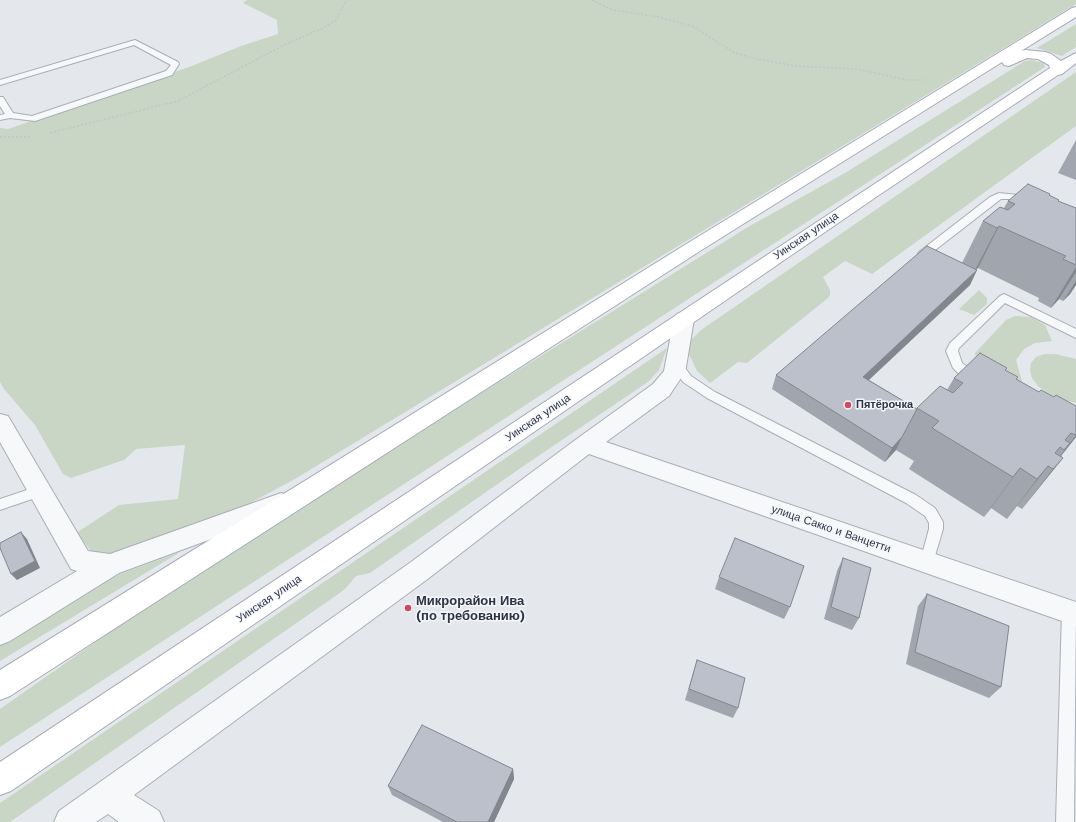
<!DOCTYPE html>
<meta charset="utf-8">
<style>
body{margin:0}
canvas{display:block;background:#e4e7ec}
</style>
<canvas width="1076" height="822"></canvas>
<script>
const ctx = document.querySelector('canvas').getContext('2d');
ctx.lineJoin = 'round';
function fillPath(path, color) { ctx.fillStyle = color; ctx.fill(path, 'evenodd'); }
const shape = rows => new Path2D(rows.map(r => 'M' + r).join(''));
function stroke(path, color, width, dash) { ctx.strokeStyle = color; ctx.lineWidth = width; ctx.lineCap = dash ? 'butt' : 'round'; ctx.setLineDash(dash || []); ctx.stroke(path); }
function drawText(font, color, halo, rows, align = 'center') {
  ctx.font = font + ' "Work Sans",sans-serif'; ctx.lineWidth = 3; ctx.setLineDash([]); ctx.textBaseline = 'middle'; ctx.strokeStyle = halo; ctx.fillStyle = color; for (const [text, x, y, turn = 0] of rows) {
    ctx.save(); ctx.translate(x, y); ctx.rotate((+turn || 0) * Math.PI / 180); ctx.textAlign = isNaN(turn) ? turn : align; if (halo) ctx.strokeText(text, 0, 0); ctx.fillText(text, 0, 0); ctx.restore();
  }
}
fillPath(shape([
 [247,0,1076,0,1076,4,295,479,239,509,118,554,95,555,76,533,119,505,178,499,185,445,136,449,124,460,71,478,63,474,35,425,4,389,0,382,0,128,8,129,192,66,241,46,278,34,277,20,243,3],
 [1076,24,1076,47,1062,56,1037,48],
 [1032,60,1043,63,1045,67,0,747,0,709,208,563,748,227,845,173,1025,61],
 [1076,72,1076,126,872,274,845,261,823,277,830,290,830,295,828,298,747,363,738,362,710,383,697,371,688,352,690,341,701,330],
 [979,290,987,298,987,304,974,315,959,309],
 [1015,316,1031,317,1045,325,1052,341,1035,343,1024,349,1016,360,1022,381,1011,380,976,359,975,353,1006,320],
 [667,348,659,370,648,382,522,467,370,573,356,576,344,590,10,822,0,822,0,803],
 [1045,354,1055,354,1076,359,1076,403,1059,399,1047,393,1038,386,1032,378,1030,370,1031,363,1036,357],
 [177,553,177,554,0,661,0,645,101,583,120,574]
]), '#c9d6c5');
const service = shape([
 [135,40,178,62,179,64,172,75,35,121,10,118,0,120,0,115,5,114,0,106,0,97,3,97,13,113,32,116,166,71,171,65,134,45,0,85,0,80,135,40],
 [999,193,1018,195,1033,203,1028,206,1013,199,1001,199,930,254,933,257,932,259,928,260,919,256,918,254,919,252,990,197,999,193],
 [1004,294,1076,329,1076,338,1005,303,959,348,958,351,962,363,979,375,981,378,979,381,975,382,971,381,959,374,953,368,946,351,950,343,1000,296,1004,294],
 [676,360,680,361,691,376,715,392,916,495,935,508,943,522,943,529,932,566,927,568,922,566,920,562,929,529,929,523,925,516,906,503,707,398,683,382,670,364,672,361,676,360],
 [39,486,44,487,46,491,44,495,0,510,0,499,39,486],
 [1069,604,1074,606,1076,610,1074,822,1056,822,1062,611,1064,606,1069,604]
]);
const minor = shape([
 [684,312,691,314,694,319,685,373,681,378,669,396,606,442,1076,602,1076,626,589,454,429,578,134,795,159,811,164,822,119,822,108,814,96,822,54,822,59,811,411,562,578,438,653,384,664,371,674,319,677,314,684,312],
 [0,414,8,416,88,551,110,554,281,493,290,496,293,503,290,510,119,573,10,641,0,645,0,617,77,571,71,569,0,442,0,414]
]);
const primary = shape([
 [1076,7,1076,17,1021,51,1025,50,1045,52,1051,54,1061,61,1076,53,1076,63,1062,74,1058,75,879,195,11,791,0,795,0,762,1050,68,1049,65,1038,59,1027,58,1009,66,1004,65,1002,62,700,251,10,696,0,700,0,670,688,243,1072,8,1076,7]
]);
stroke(service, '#a9aeb7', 2);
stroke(minor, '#a9aeb7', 2);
stroke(primary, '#a3abb8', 2);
stroke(shape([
 [592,0,613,10,659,17,692,26,733,52,752,58,796,66,857,69,908,80,924,80],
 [50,133,178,101,286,44,321,29,337,20,346,0],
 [0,137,31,137]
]), '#c2c5cb', 1.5, [2, 2]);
fillPath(service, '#f7f8fa');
fillPath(minor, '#f7f8fa');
fillPath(primary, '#fff');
fillPath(shape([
 [1076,140,1076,180,1058,173],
 [1050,194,1049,195,1058,202,1076,208,1076,285,1070,294,1063,301,1059,299,1051,308,1038,301,1039,298,978,268,976,270,977,270,970,285,869,380,917,409,947,390,954,378,1005,370,1076,435,1076,437,1061,456,1063,458,1022,509,1017,506,1007,519,991,508,984,517,909,469,914,461,896,450,885,462,772,389,776,375,962,263,983,221,1004,208,1008,201],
 [843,558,859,618,852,630,824,619,837,571],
 [719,577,790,607,784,619,715,589],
 [927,594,1001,687,989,698,906,664,918,606],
 [697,660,738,708,733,718,685,700],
 [513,769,514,779,494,822,443,822,392,795,388,786]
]), '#a1a5ae');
fillPath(shape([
 [999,226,978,268,975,270,997,228],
 [1076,267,1076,272,1059,299,1051,308],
 [977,270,970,285,857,391,863,377],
 [1076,281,1076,285,1070,294,1063,301],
 [1076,435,1076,437,1061,456,1051,468],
 [902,437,896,450,885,462,892,448],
 [1063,458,1022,509,1053,469],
 [1048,466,1017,506,1007,519,1037,479],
 [1020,468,991,508,984,517,1013,477],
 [21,532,27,539,40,568,17,580,11,574],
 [513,769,514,779,494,822,488,822]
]), '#83868d');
const building = shape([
 [1028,184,1050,194,1049,195,1059,200,1058,201,1076,208,1076,265,1063,259,1066,256,999,226,997,228,983,221,1000,207,1008,210,1015,204,1008,201,1028,184],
 [927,246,977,270,863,377,917,409,902,437,892,448,776,375,927,246],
 [980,353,1007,368,1005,370,1018,377,1016,379,1039,392,1041,390,1054,397,1056,395,1076,406,1076,435,1071,433,1065,440,1070,443,1064,450,1060,447,1055,453,1063,458,1053,469,1048,466,1037,479,1020,468,1013,477,932,428,939,421,917,408,940,386,953,393,963,383,954,378,980,353],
 [21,532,35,561,11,574,0,548,0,543,21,532],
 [735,538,804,566,790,607,719,577,735,538],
 [843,558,871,568,859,618,831,607,843,558],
 [927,594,1009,626,1001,687,915,652,927,594],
 [697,660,745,678,738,708,689,689,697,660],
 [422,725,513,769,488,822,457,822,388,786,422,725]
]);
fillPath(building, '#bbc0ca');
stroke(building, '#83868d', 1);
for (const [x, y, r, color] of [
 [848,405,4,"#d1495b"],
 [408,608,4,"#d1495b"]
]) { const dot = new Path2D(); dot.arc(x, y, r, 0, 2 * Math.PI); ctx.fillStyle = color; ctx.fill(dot); stroke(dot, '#f4f6f9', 1.5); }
drawText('11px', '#2b3445', '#f4f6f9', [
 ["Уинская улица",806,236,-34],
 ["Уинская улица",538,418,-34],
 ["улица Сакко и Ванцетти",831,529,19],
 ["Уинская улица",269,599,-34]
]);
drawText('bold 11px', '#2b3445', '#f4f6f9', [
 ["Пятёрочка",856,405]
], 'left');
drawText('bold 13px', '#2b3445', '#f4f6f9', [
 ["Микрорайон Ива",416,601],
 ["(по требованию)",416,616]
], 'left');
</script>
